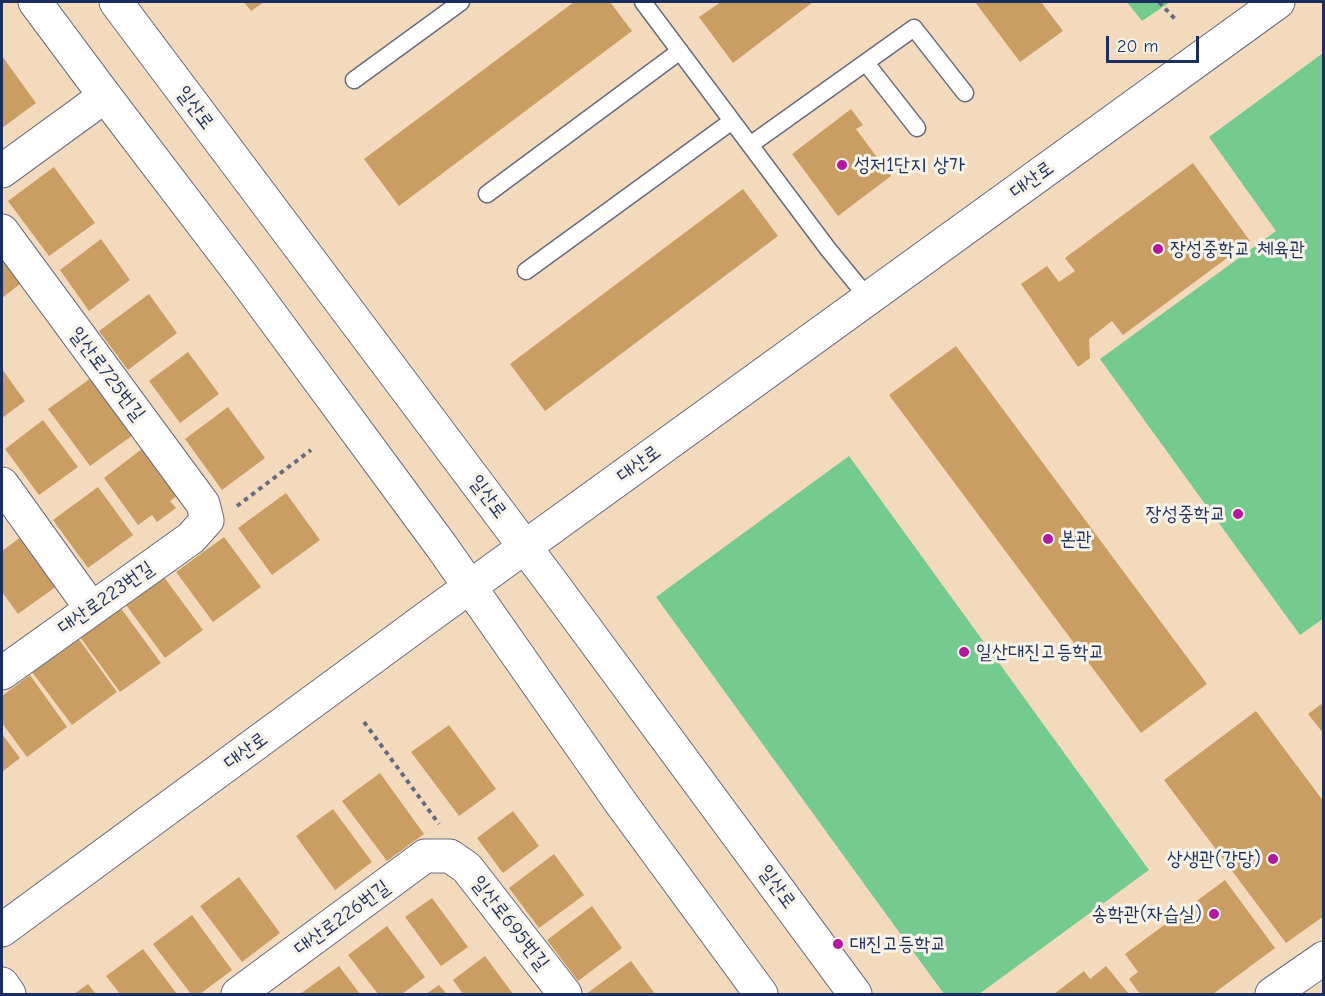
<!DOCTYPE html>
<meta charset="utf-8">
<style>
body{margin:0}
#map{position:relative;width:1325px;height:996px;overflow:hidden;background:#f3dabd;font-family:"Comic Neue",sans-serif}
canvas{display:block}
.frame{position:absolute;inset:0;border:3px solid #1b2f5e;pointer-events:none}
.scale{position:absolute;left:1106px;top:36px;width:93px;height:27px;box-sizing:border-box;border:3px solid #1b2f5e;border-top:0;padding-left:8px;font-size:18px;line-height:21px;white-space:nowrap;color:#1b2f5e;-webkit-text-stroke:4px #f7f3e8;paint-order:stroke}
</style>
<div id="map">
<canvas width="1325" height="996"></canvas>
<div class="frame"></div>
<div class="scale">20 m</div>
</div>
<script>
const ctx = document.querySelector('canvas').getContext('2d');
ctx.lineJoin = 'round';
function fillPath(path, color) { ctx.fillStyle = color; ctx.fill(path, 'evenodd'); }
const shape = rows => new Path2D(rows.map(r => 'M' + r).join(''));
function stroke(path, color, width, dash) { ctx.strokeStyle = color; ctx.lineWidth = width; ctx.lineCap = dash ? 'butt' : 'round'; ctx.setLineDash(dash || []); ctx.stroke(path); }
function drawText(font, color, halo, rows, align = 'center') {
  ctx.font = font + ' "Comic Neue","Poor Story",sans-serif'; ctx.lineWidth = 6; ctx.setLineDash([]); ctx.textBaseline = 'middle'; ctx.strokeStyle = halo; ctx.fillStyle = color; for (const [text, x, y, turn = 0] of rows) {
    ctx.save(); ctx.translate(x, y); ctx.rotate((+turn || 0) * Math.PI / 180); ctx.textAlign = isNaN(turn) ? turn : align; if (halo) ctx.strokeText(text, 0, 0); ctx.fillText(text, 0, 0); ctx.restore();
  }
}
fillPath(shape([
 [1127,2,1170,2,1142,21],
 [1323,53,1324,618,1300,635,1100,359,1276,231,1209,137],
 [849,456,1149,870,979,994,944,994,656,597]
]), '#74ca8f');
fillPath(shape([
 [244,2,264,2,251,11],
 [574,2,610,2,632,31,399,206,364,159],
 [721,2,813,2,733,63,699,17],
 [975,2,1041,2,1063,31,1020,62],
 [2,56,36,103,2,128],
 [851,109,863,125,856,129,891,176,838,216,792,154],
 [1193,163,1250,241,1123,335,1112,321,1089,339,1090,358,1078,367,1021,284,1047,266,1059,282,1075,271,1065,258],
 [54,167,95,223,49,256,8,201],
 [743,189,778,236,545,411,510,364],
 [101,239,130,280,89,311,60,270],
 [2,258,20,284,2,298],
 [149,294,177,333,128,370,99,331],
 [956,346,1207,684,1141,733,889,395],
 [188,352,219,394,180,423,149,381],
 [2,369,25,401,2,418],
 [91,378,133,435,90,466,48,409],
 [228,407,265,458,222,490,185,439],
 [43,420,78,467,39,495,5,449],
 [147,445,182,492,170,501,176,508,157,522,152,515,138,525,104,478],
 [98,487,133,535,88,568,53,520],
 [286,493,320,540,272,575,238,528],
 [21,537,57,586,18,614,2,592,2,551],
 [224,537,261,587,213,622,176,572],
 [164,577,203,630,165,658,126,605],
 [120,607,161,663,120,692,80,637],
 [78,638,117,692,72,725,32,672],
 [30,675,67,727,27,757,2,723,2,696],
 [1324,702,1324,734,1308,714],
 [1256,711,1324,802,1324,916,1286,943,1164,780],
 [449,725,496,789,459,816,411,752],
 [2,734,20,758,2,772],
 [380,773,424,834,387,861,342,801],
 [333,809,372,862,335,890,296,836],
 [513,811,539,846,503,873,477,838],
 [554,854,584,895,539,928,509,888],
 [239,877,280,933,242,962,200,906],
 [1225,880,1275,948,1213,994,1140,994,1129,979,1138,972,1125,954],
 [432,898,468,947,441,966,405,917],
 [592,906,622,948,578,981,547,940],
 [192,915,232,970,200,994,191,994,153,944],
 [387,926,425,977,402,994,378,994,348,955],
 [143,949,177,994,120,994,106,976],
 [485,956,513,994,463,994,453,980],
 [631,961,655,994,586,994],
 [339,966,360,994,300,994],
 [1106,966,1129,994,1054,994,1084,971,1090,979],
 [88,984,96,994,74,994],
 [439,985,447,994,426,994]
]), '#ca9e63');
const lane = shape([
 [643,2,828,249,868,298],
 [866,63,917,128],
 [354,80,461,2],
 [750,145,914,28,965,93],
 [487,194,680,51],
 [526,271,732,121]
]);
const street = shape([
 [2,171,105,96],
 [2,231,203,504,207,520,191,538,2,673],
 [2,484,91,608],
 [2,984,9,994],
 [238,994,425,856,450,856,467,868,565,994],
 [1272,994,1324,958]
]);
const secondary = shape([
 [2,930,428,617,1278,2]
]);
const primary = shape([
 [35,2,105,96,246,281,442,547,621,803,761,994],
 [116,2,552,583,855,994]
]);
stroke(lane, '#676b7f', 19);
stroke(street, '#676b7f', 35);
stroke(secondary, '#676b7f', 35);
stroke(primary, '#676b7f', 35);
stroke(shape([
 [1159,2,1176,20],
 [237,506,311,450],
 [364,722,439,824]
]), '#676b7f', 4, [4.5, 4.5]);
stroke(lane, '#fff', 16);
stroke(street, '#fff', 33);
stroke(secondary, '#fff', 33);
stroke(primary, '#fff', 33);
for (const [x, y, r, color] of [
 [842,165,6,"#b5179e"],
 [1158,249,6,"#b5179e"],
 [1238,514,6,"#b5179e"],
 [1048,539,6,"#b5179e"],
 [964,652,6,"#b5179e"],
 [1273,859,6,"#b5179e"],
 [1214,914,6,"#b5179e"],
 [838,944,6,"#b5179e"]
]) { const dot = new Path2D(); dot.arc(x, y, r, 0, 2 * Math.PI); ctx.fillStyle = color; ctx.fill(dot); stroke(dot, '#f7f3e8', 2); }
drawText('20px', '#1b2f5e', '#f7f3e8', [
 ["일산로",195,108,53],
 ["대산로",1032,180,-36],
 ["일산로725번길",107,374,53],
 ["대산로",639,464,-36],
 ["일산로",488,497,53],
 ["대산로223번길",106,598,-35],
 ["대산로",246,751,-36],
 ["일산로",777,887,54],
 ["대산로226번길",342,918,-36],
 ["일산로695번길",510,923,52]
]);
drawText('20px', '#1b2f5e', '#f7f3e8', [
 ["성저1단지 상가",854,165],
 ["장성중학교 체육관",1170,249],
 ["장성중학교",1226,514,"right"],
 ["본관",1060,539],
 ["일산대진고등학교",976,652],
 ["상생관(강당)",1261,859,"right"],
 ["송학관(자습실)",1202,914,"right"],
 ["대진고등학교",850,944]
], 'left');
</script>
